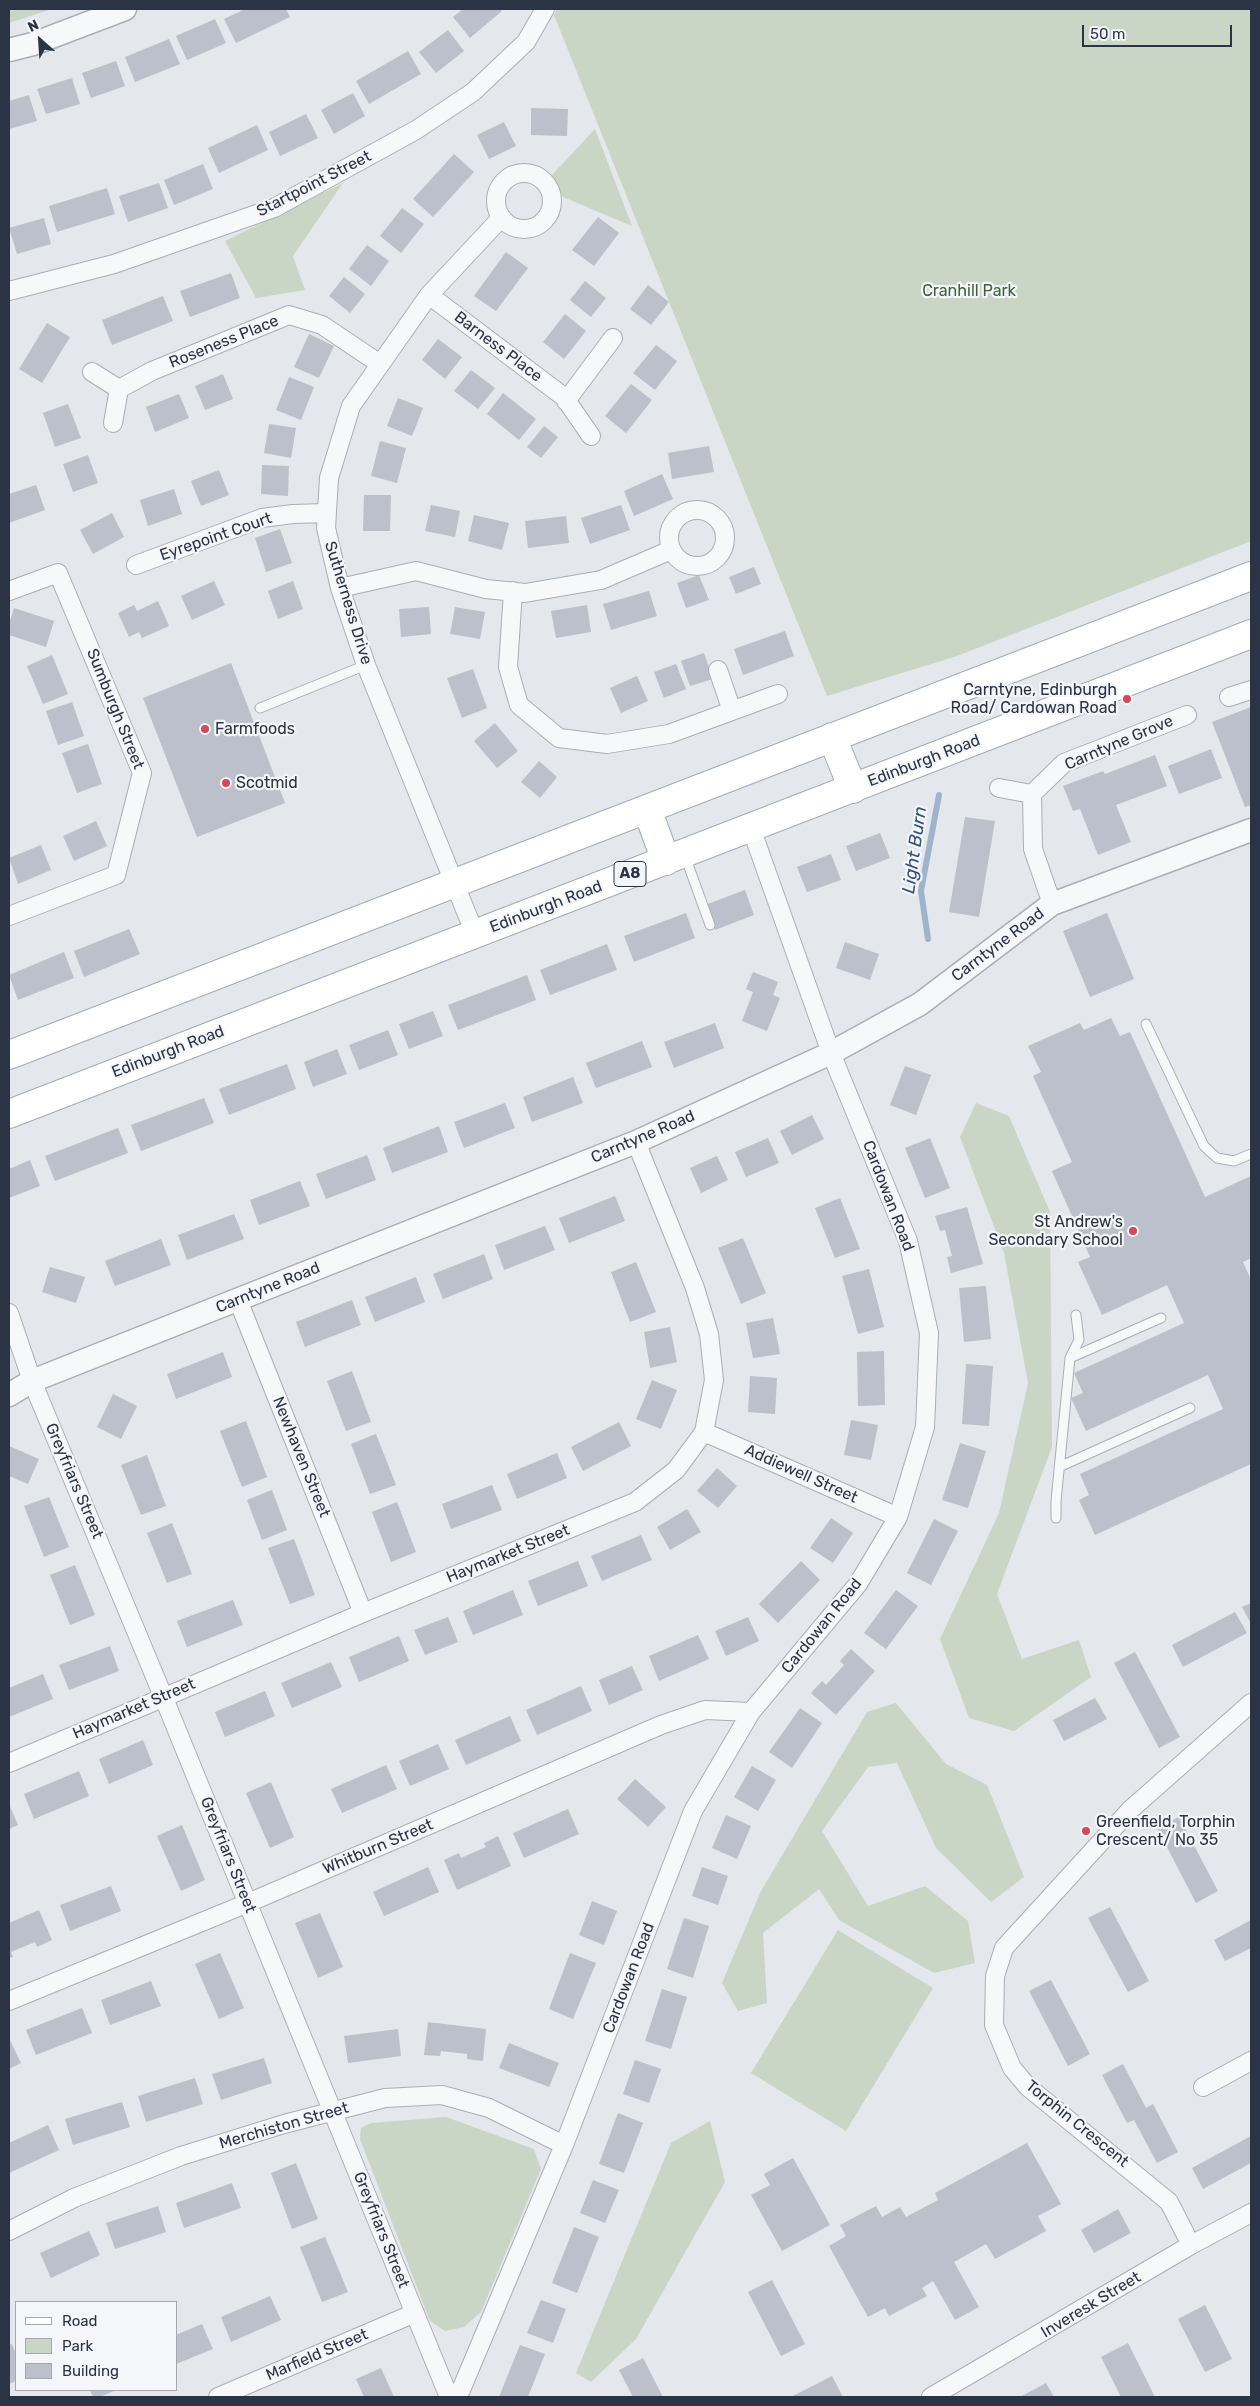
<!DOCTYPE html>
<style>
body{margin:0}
#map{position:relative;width:1260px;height:2406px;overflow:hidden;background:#e4e7ec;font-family:Rubik,sans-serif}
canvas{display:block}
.frame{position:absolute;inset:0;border:10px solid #2b3445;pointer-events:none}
.legend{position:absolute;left:15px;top:2301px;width:162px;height:90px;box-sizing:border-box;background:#f4f6f9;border:1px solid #a4a8b1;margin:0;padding:6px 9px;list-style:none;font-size:15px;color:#2b3445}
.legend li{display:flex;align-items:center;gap:10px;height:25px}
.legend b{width:25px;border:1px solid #a4a8b1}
.north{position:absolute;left:15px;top:15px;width:50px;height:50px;-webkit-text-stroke:4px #f4f6f9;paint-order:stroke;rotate:334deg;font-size:14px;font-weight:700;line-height:20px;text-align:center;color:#2b3445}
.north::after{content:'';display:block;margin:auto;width:18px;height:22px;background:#2b3445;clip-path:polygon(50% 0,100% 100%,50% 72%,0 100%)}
.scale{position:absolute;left:1082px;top:25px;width:150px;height:22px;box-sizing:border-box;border:2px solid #2b3445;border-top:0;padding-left:6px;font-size:15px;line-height:18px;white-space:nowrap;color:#2b3445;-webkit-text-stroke:4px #f4f6f9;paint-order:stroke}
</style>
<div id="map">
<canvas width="1260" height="2406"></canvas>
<div class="frame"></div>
<ul class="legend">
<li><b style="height:6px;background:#fff"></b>Road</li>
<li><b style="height:14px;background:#c9d6c5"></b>Park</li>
<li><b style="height:14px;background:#bbc0ca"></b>Building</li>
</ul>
<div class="north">N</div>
<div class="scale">50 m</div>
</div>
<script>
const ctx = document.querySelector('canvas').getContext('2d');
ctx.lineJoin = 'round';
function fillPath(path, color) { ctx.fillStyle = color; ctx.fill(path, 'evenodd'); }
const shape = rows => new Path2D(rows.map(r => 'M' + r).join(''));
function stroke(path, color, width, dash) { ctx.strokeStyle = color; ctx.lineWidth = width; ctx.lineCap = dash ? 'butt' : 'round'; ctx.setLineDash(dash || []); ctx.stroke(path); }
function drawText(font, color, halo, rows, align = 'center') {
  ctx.font = font + ' Rubik,sans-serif'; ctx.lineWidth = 4.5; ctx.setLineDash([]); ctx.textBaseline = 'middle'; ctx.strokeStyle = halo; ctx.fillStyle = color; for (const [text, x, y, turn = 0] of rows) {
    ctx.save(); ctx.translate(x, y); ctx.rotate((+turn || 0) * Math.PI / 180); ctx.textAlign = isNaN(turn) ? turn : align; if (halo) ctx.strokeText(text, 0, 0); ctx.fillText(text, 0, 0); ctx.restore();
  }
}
fillPath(shape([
 [9,9,52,9,9,23],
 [557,9,1251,9,1251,541,957,656,827,696,554,15],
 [595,129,632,226,563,197,552,175],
 [343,183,293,256,305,290,256,298,225,241],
 [976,1103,1009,1116,1050,1212,1052,1447,997,1594,1022,1659,1079,1640,1091,1677,1014,1731,969,1718,940,1639,999,1513,1028,1383,1004,1253,960,1137],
 [896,1703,946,1764,987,1785,1024,1877,991,1902,936,1848,897,1763,868,1767,822,1831,868,1906,925,1886,968,1921,975,1963,934,1973,839,1920,819,1889,763,1933,767,2003,738,2011,722,1983,761,1891,867,1712],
 [838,1930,933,1988,846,2131,751,2073],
 [446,2117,534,2149,541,2169,481,2312,464,2327,445,2331,430,2321,360,2139,361,2128,371,2123],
 [710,2121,725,2182,636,2339,591,2382,576,2373,671,2143]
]), '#c9d6c5');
stroke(shape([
 [928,939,921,891,939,795]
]), '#9fb4cc', 6);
fillPath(shape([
 [245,9,286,9,290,17,236,43,224,19],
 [463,9,500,9,502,11,470,38,453,17],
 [215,19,226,43,187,60,176,36],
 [448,30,464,51,436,73,419,52],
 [169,39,180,64,135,82,125,57],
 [408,51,421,74,369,104,356,81],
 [116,61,125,86,91,98,82,73],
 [72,78,80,104,46,114,37,89],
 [353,93,365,116,334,134,321,110],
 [29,95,37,121,9,129,9,101],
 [531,108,568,109,567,136,531,135],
 [306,114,318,138,280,156,269,132],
 [504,122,516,146,489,159,477,135],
 [257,125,268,150,219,173,208,148],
 [454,154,474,172,433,217,413,199],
 [203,164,213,189,174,205,164,180],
 [159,183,168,208,128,222,119,196],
 [107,188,115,214,57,232,49,206],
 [402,208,424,224,401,253,380,236],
 [598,217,619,233,594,266,572,250],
 [44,218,51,244,17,254,9,228],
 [367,245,389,261,371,286,349,269],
 [506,252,528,268,496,311,474,296],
 [231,273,240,298,190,317,180,291],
 [344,277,365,294,350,313,329,296],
 [585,281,606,298,591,317,570,300],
 [648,285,669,302,651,325,630,309],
 [163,296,173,321,112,345,102,320],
 [565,314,586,331,564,359,543,342],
 [47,323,70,337,42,383,19,369],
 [309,334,334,346,319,378,294,367],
 [438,339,462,357,445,379,422,360],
 [656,345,677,361,655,390,633,373],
 [471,370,495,388,478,409,454,391],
 [223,374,233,399,205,410,195,386],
 [289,377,314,387,301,420,276,410],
 [631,384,652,400,626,433,605,416],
 [503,393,536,419,519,440,487,414],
 [179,394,189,418,155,432,146,407],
 [398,398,423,408,412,436,387,426],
 [68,404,81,438,55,447,43,413],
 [269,424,296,428,291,458,264,453],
 [544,426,558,437,541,458,527,447],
 [380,441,406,448,397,483,371,476],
 [709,446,714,472,672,479,668,453],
 [88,455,98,483,73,492,63,464],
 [262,465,289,466,288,496,261,494],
 [219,470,229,495,201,506,191,481],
 [662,474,673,499,634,516,624,491],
 [36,485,45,510,9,523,9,494],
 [174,489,182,514,148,526,140,500],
 [364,495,391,495,390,531,363,531],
 [431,505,460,511,455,537,425,531],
 [621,505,630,530,590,544,581,518],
 [112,513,124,537,93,554,80,530],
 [474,515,509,523,502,550,468,541],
 [566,516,569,543,528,548,525,521],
 [280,529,292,563,266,572,255,538],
 [754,567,761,584,736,594,729,577],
 [699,575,709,600,686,608,677,583],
 [214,581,225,605,192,620,181,596],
 [293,581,303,609,278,619,268,591],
 [649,591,657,616,611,630,603,604],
 [158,601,169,626,142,638,139,632,129,637,118,613,134,605,137,611],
 [587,605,591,632,556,638,551,611],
 [429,607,431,634,401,637,399,609],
 [455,607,485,612,480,639,450,634],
 [14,608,54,621,46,647,9,635,9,624],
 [785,631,794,656,743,675,734,649],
 [704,653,713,679,690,686,681,661],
 [52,655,68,694,43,704,27,666],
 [231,663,285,803,197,837,143,698],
 [676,664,686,689,664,698,654,672],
 [473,669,487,708,462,718,447,678],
 [637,676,648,701,621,713,610,688],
 [72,702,84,736,58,745,46,711],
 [1251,707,1251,805,1245,807,1212,722],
 [495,723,518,751,497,768,474,741],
 [88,744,102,784,77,793,62,753],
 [1211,749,1222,778,1179,794,1168,766],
 [1155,755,1167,786,1116,805,1131,842,1098,855,1080,809,1073,811,1063,786,1103,771,1105,774],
 [539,761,557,777,540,798,521,782],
 [965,817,995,821,979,917,949,912],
 [96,821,107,846,74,861,63,836],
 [880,833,890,858,856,871,846,846],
 [41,845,51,870,18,884,9,858],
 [831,854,841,880,807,892,797,867],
 [745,890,754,915,715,930,705,905],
 [686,913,695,938,634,962,624,936],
 [1107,913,1134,979,1090,997,1063,931],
 [129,929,140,954,84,977,74,951],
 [845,942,879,954,870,980,836,968],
 [607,944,617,970,550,995,540,970],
 [64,952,74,978,18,1000,9,975],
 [753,972,778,982,773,995,780,998,767,1031,742,1021,753,992,746,989],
 [527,975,536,1000,458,1030,448,1005],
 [433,1011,443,1036,409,1049,399,1024],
 [1111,1018,1120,1036,1130,1032,1205,1197,1251,1176,1251,1258,1243,1262,1251,1280,1251,1464,1095,1535,1079,1500,1089,1495,1080,1474,1223,1409,1208,1375,1086,1431,1071,1398,1083,1393,1074,1373,1184,1323,1167,1285,1102,1315,1078,1262,1090,1257,1052,1171,1072,1162,1033,1076,1041,1072,1028,1046,1080,1023,1084,1030],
 [715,1023,724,1048,674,1068,664,1042],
 [388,1030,398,1055,359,1070,349,1045],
 [642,1041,652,1067,596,1088,586,1063],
 [337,1049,347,1074,313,1087,304,1062],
 [287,1064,296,1089,229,1115,219,1089],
 [905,1066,931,1075,916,1115,890,1105],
 [573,1077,583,1103,532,1122,523,1097],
 [204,1098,214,1123,141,1151,131,1125],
 [505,1103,515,1128,464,1148,454,1122],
 [812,1115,824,1139,792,1155,780,1131],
 [439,1126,448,1152,392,1173,383,1148],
 [118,1128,128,1153,55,1181,45,1156],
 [768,1138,779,1163,746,1177,735,1152],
 [930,1138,950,1188,925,1198,905,1148],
 [367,1155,376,1180,326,1199,316,1174],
 [717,1156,728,1180,701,1193,690,1168],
 [30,1160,40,1186,9,1198,9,1169],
 [300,1181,310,1206,259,1225,250,1200],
 [615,1196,625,1221,569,1243,559,1218],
 [840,1198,860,1249,835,1258,815,1208],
 [967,1207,983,1264,951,1273,947,1257,952,1256,945,1230,940,1231,935,1216],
 [234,1214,244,1239,187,1260,178,1235],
 [545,1226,555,1250,504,1270,495,1245],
 [743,1238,766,1293,741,1304,718,1248],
 [161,1239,171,1265,115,1286,105,1261],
 [484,1254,493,1279,443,1299,433,1274],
 [636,1262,656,1312,630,1322,611,1272],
 [50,1267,85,1277,76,1303,42,1292],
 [869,1269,884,1327,858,1334,842,1276],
 [416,1277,425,1302,375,1322,365,1297],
 [986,1286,991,1339,964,1342,959,1288],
 [352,1300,361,1325,305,1347,296,1322],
 [773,1318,780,1354,753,1358,746,1323],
 [670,1327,677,1362,650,1368,644,1332],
 [884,1351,885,1405,858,1406,857,1352],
 [223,1352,232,1377,176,1399,167,1374],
 [966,1364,993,1366,989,1426,962,1424],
 [352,1371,371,1422,346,1431,327,1381],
 [750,1376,777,1378,775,1414,748,1412],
 [652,1380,677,1390,661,1429,636,1419],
 [113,1394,137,1406,121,1439,97,1427],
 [851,1420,878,1425,871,1460,844,1455],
 [246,1421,267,1477,242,1487,220,1431],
 [619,1422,631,1446,583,1471,571,1447],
 [376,1434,396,1485,370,1494,351,1444],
 [960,1443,986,1451,968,1508,942,1500],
 [9,1446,39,1459,28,1484,9,1476],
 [557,1453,567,1478,517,1499,507,1474],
 [147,1455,166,1506,141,1515,121,1465],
 [717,1468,737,1486,718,1508,697,1491],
 [492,1485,502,1510,451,1529,442,1504],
 [272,1490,287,1530,262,1540,247,1500],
 [49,1497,69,1547,44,1557,24,1506],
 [397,1502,416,1552,391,1562,372,1512],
 [687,1509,701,1532,670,1550,657,1527],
 [831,1518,853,1533,833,1563,810,1548],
 [934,1519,958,1531,931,1585,907,1573],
 [172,1523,192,1574,167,1583,147,1533],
 [641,1535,652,1560,602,1581,591,1556],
 [294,1539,315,1595,290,1604,268,1548],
 [578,1561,588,1586,538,1606,528,1581],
 [801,1561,820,1580,778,1623,759,1604],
 [75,1565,95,1615,70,1625,50,1575],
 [513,1590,523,1615,473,1635,463,1611],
 [896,1590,918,1606,886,1649,864,1633],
 [233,1600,243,1625,187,1647,177,1621],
 [1251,1603,1251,1624,1242,1607],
 [1235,1612,1247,1633,1183,1667,1172,1645],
 [448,1617,458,1642,425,1655,414,1630],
 [748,1617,759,1641,726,1656,715,1631],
 [698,1635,709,1659,659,1681,649,1656],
 [399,1636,409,1661,359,1682,349,1657],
 [110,1646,119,1671,69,1690,59,1665],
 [851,1649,875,1671,836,1715,811,1693,822,1681,826,1685,844,1665,840,1661],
 [1135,1652,1180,1737,1159,1748,1114,1663],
 [331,1662,342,1687,292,1708,281,1683],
 [632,1666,643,1690,609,1705,599,1680],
 [43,1674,53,1699,9,1717,9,1688],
 [581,1686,592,1711,537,1735,526,1710],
 [265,1691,275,1716,225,1737,215,1712],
 [1095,1698,1107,1719,1064,1741,1053,1720],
 [800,1708,822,1723,792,1768,769,1752],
 [510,1716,521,1741,466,1765,455,1740],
 [143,1740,153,1765,109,1784,99,1759],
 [438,1744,449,1769,410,1786,399,1761],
 [386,1765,397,1789,342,1813,331,1789],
 [752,1766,776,1780,758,1811,734,1797],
 [79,1771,89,1796,34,1819,24,1794],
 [635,1779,666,1807,648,1827,617,1799],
 [271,1782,294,1837,270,1848,246,1793],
 [9,1804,18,1825,9,1829],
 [568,1809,579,1834,524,1858,513,1833],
 [726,1815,751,1826,737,1859,712,1848],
 [1179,1817,1218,1891,1196,1903,1157,1828],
 [182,1825,205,1880,181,1891,157,1836],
 [498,1836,511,1866,457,1890,444,1860,459,1853,461,1858,486,1847,484,1843],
 [428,1867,439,1892,384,1916,373,1892],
 [702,1867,728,1876,718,1905,692,1896],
 [111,1886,121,1911,70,1931,60,1905],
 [592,1901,617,1911,604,1945,579,1935],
 [1110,1907,1149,1981,1128,1992,1088,1918],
 [39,1910,52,1940,37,1947,35,1942,11,1952,13,1957,9,1958,9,1923],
 [320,1913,343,1967,318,1978,295,1923],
 [684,1918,709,1926,693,1978,667,1969],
 [1251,1920,1251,1948,1225,1961,1214,1940],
 [220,1953,244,2008,219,2019,195,1964],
 [570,1953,596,1963,573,2019,549,2009],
 [1051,1980,1090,2054,1068,2066,1029,1991],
 [151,1981,161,2006,110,2025,101,2000],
 [662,1989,687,1997,671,2049,645,2041],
 [82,2008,92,2033,36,2055,26,2030],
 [428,2022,486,2029,483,2061,467,2059,467,2054,441,2051,440,2056,424,2055],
 [398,2029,401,2056,348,2063,344,2036],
 [9,2038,21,2063,9,2069],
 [509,2043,559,2063,549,2087,499,2068],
 [264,2058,272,2083,221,2100,212,2074],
 [635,2060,661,2069,649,2103,623,2094],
 [1123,2064,1146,2108,1153,2104,1178,2152,1157,2163,1134,2120,1127,2123,1102,2075],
 [195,2078,203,2104,146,2122,138,2096],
 [122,2102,130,2127,73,2145,65,2119],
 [618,2113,643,2123,624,2173,599,2164],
 [48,2125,59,2150,9,2173,9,2143],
 [1251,2136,1251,2163,1203,2189,1192,2168],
 [1027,2143,1061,2204,1038,2216,1046,2231,995,2259,986,2244,954,2262,979,2307,955,2320,933,2281,922,2288,927,2296,889,2316,885,2308,868,2317,829,2246,846,2236,840,2225,876,2206,882,2217,900,2207,906,2217,938,2200,935,2193],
 [793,2158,830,2225,782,2251,751,2195,770,2185,764,2174],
 [296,2163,318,2219,292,2229,271,2173],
 [593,2180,619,2190,605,2223,580,2213],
 [232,2183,241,2208,184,2228,176,2203],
 [158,2206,166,2232,115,2249,106,2223],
 [1118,2209,1131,2233,1094,2253,1081,2230],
 [574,2227,599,2237,577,2293,552,2283],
 [89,2231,100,2255,51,2278,40,2253],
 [325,2237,348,2292,322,2302,300,2247],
 [772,2280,805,2344,781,2356,748,2292],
 [270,2296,281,2320,231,2342,221,2317],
 [541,2300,566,2309,553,2343,527,2333],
 [1205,2305,1232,2359,1205,2372,1178,2319],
 [202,2324,213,2349,176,2364,176,2335],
 [1128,2343,1155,2397,1121,2397,1101,2357],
 [12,2344,16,2354,16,2381,9,2384,9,2345],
 [520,2345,545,2354,528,2397,499,2397],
 [643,2358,663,2397,633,2397,619,2370],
 [381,2368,394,2397,364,2397,356,2379],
 [832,2376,843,2397,791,2397],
 [1046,2383,1054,2397,1020,2397],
 [90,2390,116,2390,100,2397,93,2397]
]), '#bbc0ca');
const service = shape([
 [260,708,366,665],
 [685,856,710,925],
 [1146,1024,1204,1146,1217,1158,1234,1161,1251,1154],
 [1070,1358,1161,1318],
 [1059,1467,1190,1408],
 [1056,1518,1056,1501,1070,1358,1079,1340,1076,1315]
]);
const minor = shape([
 '496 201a28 28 0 1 1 56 0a28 28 0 1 1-56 0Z',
 [9,291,114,264,274,208,416,130,473,92,526,42,545,9],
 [429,295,564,397,591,436],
 [92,372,119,389],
 [566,401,613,338],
 [113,423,119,389,152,371,289,315,322,325,380,364],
 '669 538a28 28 0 1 1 56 0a28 28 0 1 1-56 0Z',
 [136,565,262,518,293,514,326,513],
 [340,588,416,571,486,589,525,593,601,580,671,550],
 [9,591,58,573,142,773,116,875,9,916],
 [513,591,508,667,519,705,559,738,607,744,669,734,778,694],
 [718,670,732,711],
 [1229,697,1251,690],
 [999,788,1032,794],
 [1052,904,1033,849,1032,794,1064,763,1187,715],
 [475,934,366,665,340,588,326,528,329,478,351,406,429,295,501,218],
 [238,1300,363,1613],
 [9,1313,32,1381,163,1696,449,2397],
 [704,1432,898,1517],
 [9,1763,363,1613,635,1502,676,1470,704,1432,714,1380,709,1334,695,1288,636,1142],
 [9,2001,248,1903,661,1725,705,1710,751,1712],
 [1203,2087,1251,2061],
 [9,2231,74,2198,181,2156,284,2124,385,2098,442,2095,489,2108,564,2145],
 [1191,2245,1169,2202,1028,2087,1012,2068,994,2025,995,1976,1004,1948,1130,1810,1251,1703],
 [218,2397,415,2313],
 [458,2397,564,2145,693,1811,751,1712,858,1584,898,1517,925,1427,929,1333,908,1241,831,1053,751,828],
 [931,2397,1191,2245,1251,2213]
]);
const tertiary = shape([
 [9,50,33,44,125,9],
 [9,1395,32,1381,636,1142,831,1053,920,1004,1052,904,1251,830]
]);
const primary = shape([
 [832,737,853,789],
 [647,809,666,861],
 [9,1055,1251,576],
 [9,1114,1251,634]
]);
stroke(service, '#a9aeb7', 11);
stroke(minor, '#a9aeb7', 20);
stroke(tertiary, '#a9aeb7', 25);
stroke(primary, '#a3abb8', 30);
stroke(service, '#f7f8fa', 9);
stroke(minor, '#f7f8fa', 18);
stroke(tertiary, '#f7f8fa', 22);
stroke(primary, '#fff', 28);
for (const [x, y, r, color] of [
 [1127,699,5,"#d1495b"],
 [205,729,5,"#d1495b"],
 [226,783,5,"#d1495b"],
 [1133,1231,5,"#d1495b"],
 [1086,1831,5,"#d1495b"]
]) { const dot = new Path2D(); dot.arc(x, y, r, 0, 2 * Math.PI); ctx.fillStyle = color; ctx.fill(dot); stroke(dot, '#f4f6f9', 2); }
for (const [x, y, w] of [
 [630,874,32]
]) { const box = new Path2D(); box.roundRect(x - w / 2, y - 12.5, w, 25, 4); ctx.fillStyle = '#f4f6f9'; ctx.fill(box); stroke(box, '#2b3445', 1); }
drawText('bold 15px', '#2b3445', null, [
 ["A8",630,874]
]);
drawText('16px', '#2b3445', '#f4f6f9', [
 ["Startpoint Street",314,184,-27],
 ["Roseness Place",224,342,-22],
 ["Barness Place",498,347,37],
 ["Eyrepoint Court",216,537,-19],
 ["Sutherness Drive",348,603,73],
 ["Sumburgh Street",115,709,68],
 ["Carntyne Grove",1119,743,-23],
 ["Edinburgh Road",924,761,-21],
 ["Edinburgh Road",546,907,-21],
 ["Carntyne Road",998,945,-37],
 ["Edinburgh Road",168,1052,-21],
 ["Carntyne Road",643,1137,-23],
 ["Cardowan Road",888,1196,69],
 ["Carntyne Road",268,1288,-22],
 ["Newhaven Street",301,1457,68],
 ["Addiewell Street",801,1474,24],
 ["Greyfriars Street",74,1481,67],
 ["Haymarket Street",508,1554,-22],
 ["Cardowan Road",822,1626,-51],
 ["Haymarket Street",134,1709,-23],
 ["Whitburn Street",378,1847,-23],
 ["Greyfriars Street",228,1855,68],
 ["Cardowan Road",629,1978,-69],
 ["Torphin Crescent",1077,2124,39],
 ["Merchiston Street",284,2126,-16],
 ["Greyfriars Street",381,2230,68],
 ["Inveresk Street",1091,2305,-31],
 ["Marfield Street",317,2355,-23]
]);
drawText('16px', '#3f6138', '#f4f6f9', [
 ["Cranhill Park",969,291]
]);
drawText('16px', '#2b3445', '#f4f6f9', [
 ["Carntyne, Edinburgh",1117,690,"right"],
 ["Road/ Cardowan Road",1117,708,"right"],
 ["Farmfoods",215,729],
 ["Scotmid",236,783],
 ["St Andrew's",1123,1222,"right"],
 ["Secondary School",1123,1240,"right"],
 ["Greenfield, Torphin",1096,1822],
 ["Crescent/ No 35",1096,1840]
], 'left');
drawText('italic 18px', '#34527a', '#f4f6f9', [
 ["Light Burn",915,850,-82]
]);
</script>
